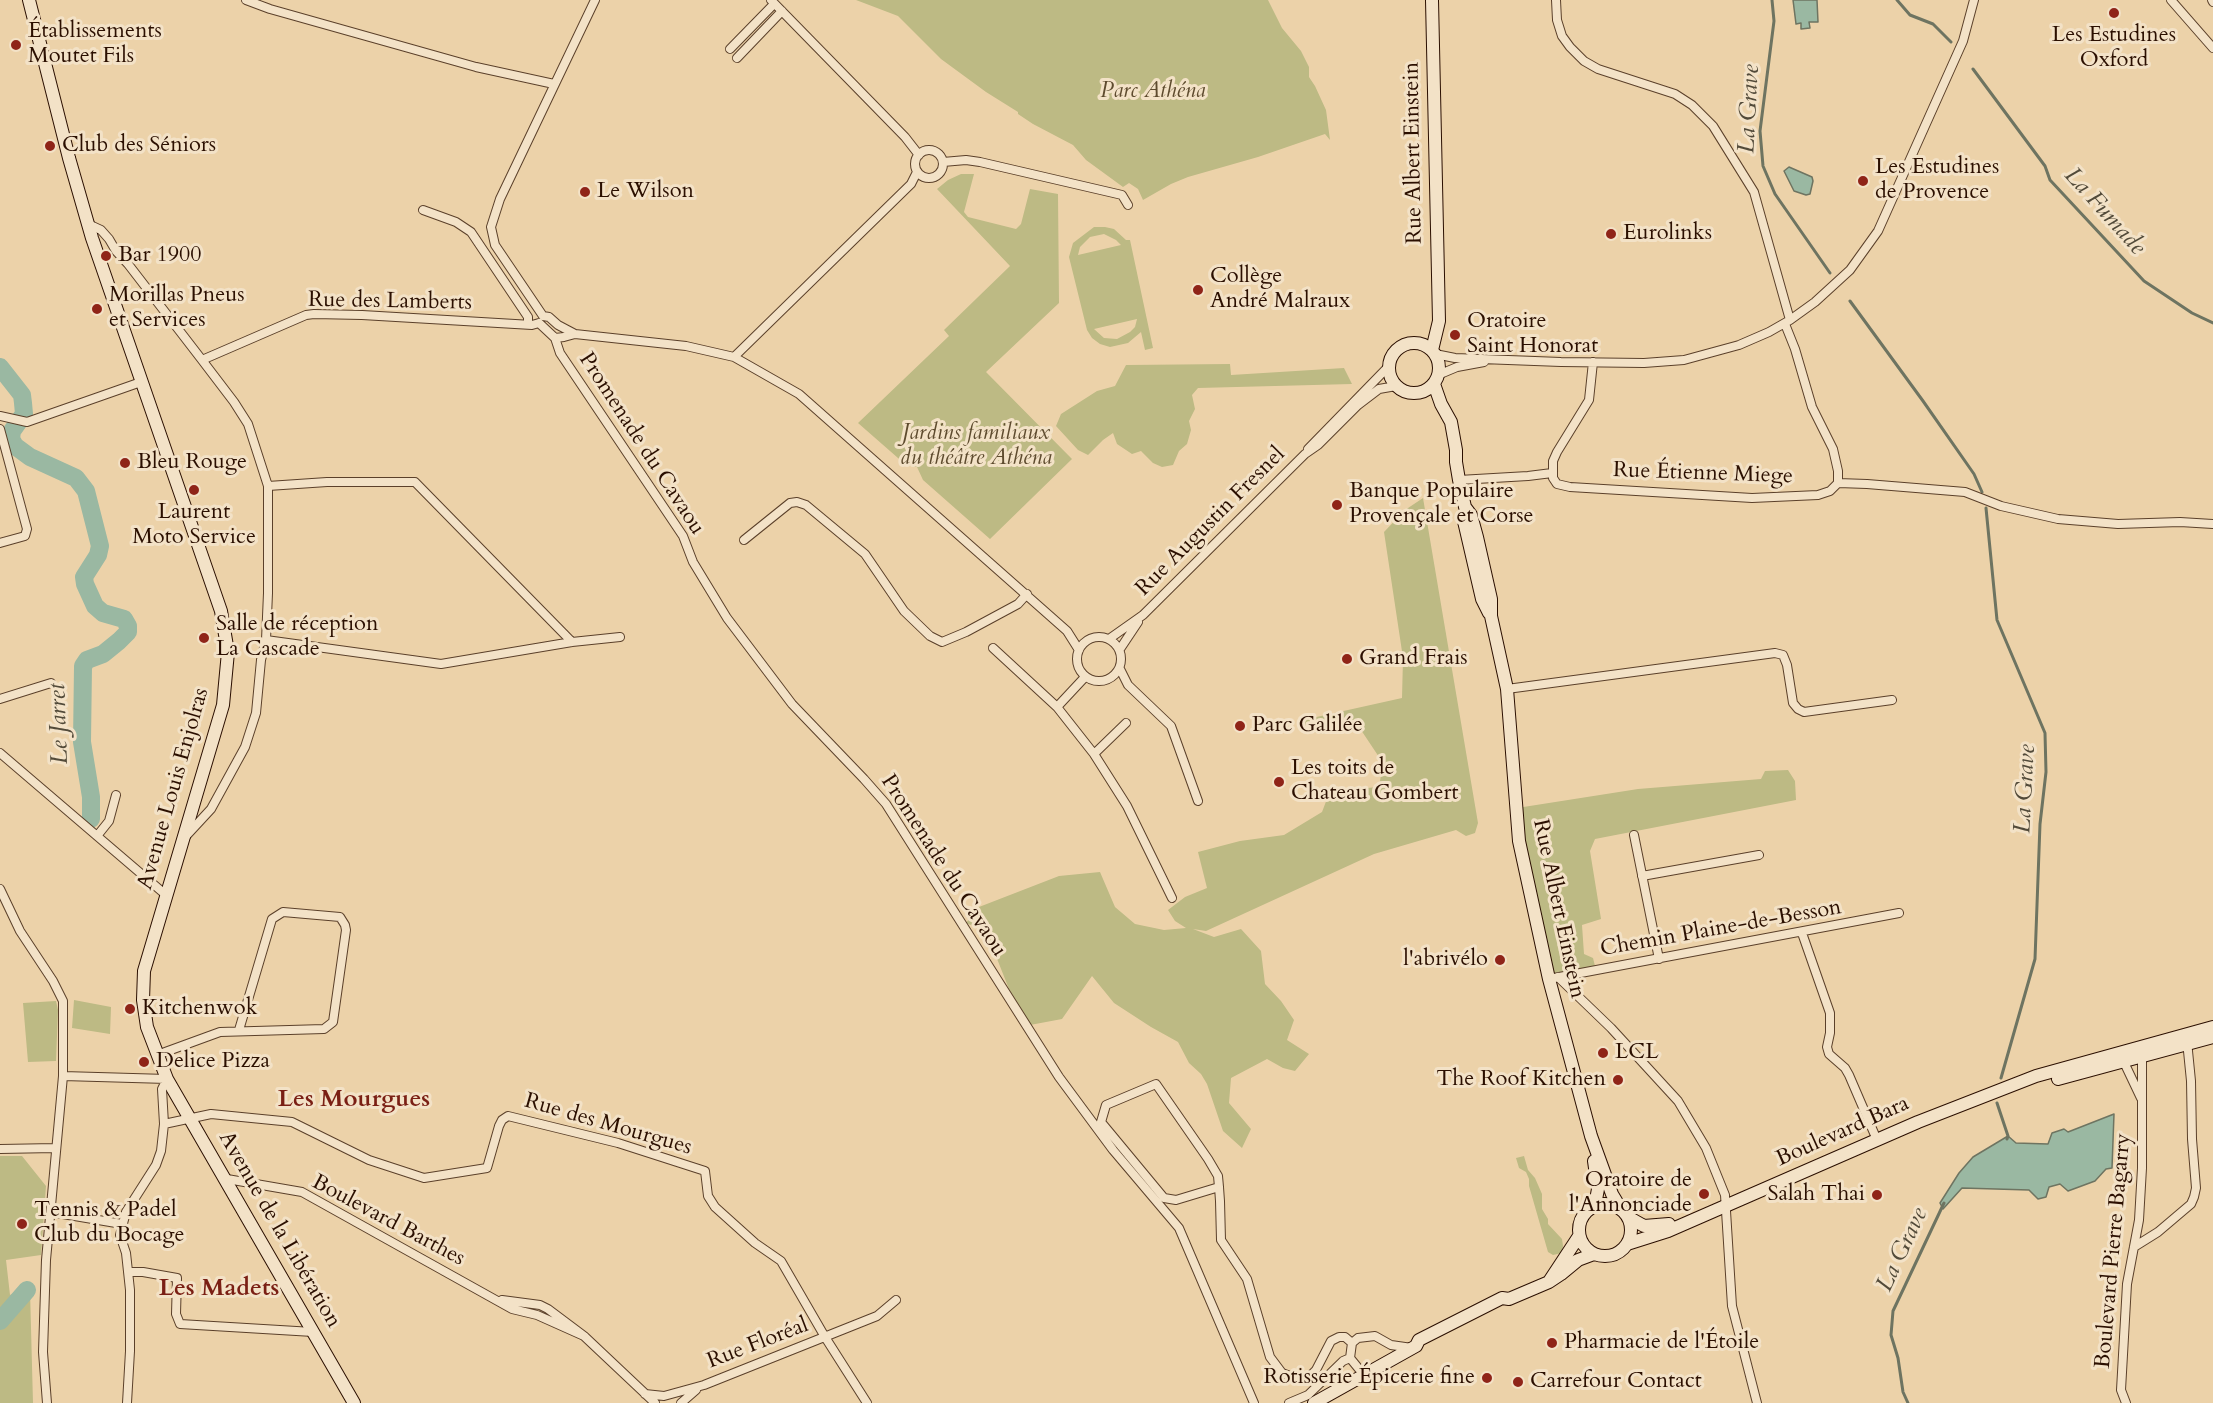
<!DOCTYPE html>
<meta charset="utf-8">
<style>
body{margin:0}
canvas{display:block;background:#ecd2a9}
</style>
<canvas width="2213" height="1403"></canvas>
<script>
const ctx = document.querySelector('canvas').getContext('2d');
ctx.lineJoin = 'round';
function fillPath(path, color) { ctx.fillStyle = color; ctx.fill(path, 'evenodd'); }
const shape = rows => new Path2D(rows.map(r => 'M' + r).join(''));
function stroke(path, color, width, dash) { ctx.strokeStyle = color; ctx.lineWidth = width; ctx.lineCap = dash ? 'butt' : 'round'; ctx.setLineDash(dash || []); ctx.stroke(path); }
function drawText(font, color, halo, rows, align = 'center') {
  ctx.font = font + ' Cardo,serif'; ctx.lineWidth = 6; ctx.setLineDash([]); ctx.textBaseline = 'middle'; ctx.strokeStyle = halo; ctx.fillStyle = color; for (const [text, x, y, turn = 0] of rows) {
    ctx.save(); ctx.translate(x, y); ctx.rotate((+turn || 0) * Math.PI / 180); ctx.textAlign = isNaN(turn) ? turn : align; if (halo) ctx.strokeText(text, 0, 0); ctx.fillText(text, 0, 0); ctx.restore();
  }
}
fillPath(shape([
 [856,0,1268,0,1282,28,1301,51,1309,67,1309,77,1315,86,1326,110,1330,140,1325,134,1258,157,1188,177,1171,184,1143,200,1138,189,1129,183,1123,187,1086,160,1073,145,1033,124,1018,114,1018,112,986,92,941,59,898,16],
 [961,174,974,174,964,212,968,217,1016,229,1021,224,1030,189,1058,194,1059,303,986,372,1072,459,990,539,923,480,917,467,906,465,858,423,949,336,944,330,1010,266,937,189,948,180],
 [1094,227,1105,227,1114,229,1126,240,1130,240,1153,348,1145,350,1141,332,1128,343,1110,347,1100,344,1092,338,1087,330,1069,257,1073,243],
 [1104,234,1116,240,1121,245,1078,255,1080,247,1090,237],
 [1137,319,1135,327,1130,332,1117,339,1104,338,1094,329],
 [1230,364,1231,375,1344,368,1352,384,1198,388,1192,395,1195,409,1189,421,1191,430,1187,444,1179,451,1173,465,1162,467,1153,463,1141,451,1132,454,1117,444,1113,433,1103,440,1088,455,1078,450,1056,426,1061,414,1097,391,1115,386,1126,365],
 [1423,498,1478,823,1475,833,1466,836,1456,830,1374,854,1206,931,1193,929,1214,937,1241,929,1261,951,1265,984,1281,1001,1294,1020,1287,1040,1309,1054,1295,1071,1283,1068,1267,1059,1231,1078,1229,1103,1251,1129,1242,1148,1223,1131,1207,1084,1201,1074,1189,1063,1178,1042,1151,1027,1114,1003,1092,976,1062,1019,1030,1025,1009,989,986,931,966,923,979,907,1059,876,1100,872,1115,907,1135,924,1164,930,1186,928,1175,921,1168,910,1185,897,1207,888,1198,852,1240,841,1284,835,1322,812,1330,791,1379,787,1383,763,1357,724,1324,734,1300,730,1303,720,1402,698,1403,658,1384,532,1405,510],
 [1788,770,1795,781,1796,800,1595,839,1590,851,1601,919,1582,925,1584,954,1593,958,1596,970,1549,979,1517,808,1638,789,1761,779,1765,771],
 [74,1000,111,1007,110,1034,72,1028],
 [56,1001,58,1010,56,1061,28,1062,23,1003],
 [0,1156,22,1156,46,1186,41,1255,6,1260,10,1295,22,1289,30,1290,33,1403,0,1403],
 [1524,1156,1528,1170,1535,1178,1542,1194,1542,1209,1548,1219,1548,1224,1562,1239,1563,1246,1562,1253,1553,1255,1548,1252,1529,1186,1529,1179,1526,1172,1519,1168,1516,1158]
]), '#bdba84');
const water = shape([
 [1793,0,1817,0,1818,22,1809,22,1810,28,1801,29,1801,23,1796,24,1793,0],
 [1789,167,1812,177,1813,181,1810,194,1806,195,1794,191,1784,171,1789,167],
 [2114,1114,2112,1168,2106,1169,2095,1181,2068,1191,2060,1184,2049,1187,2046,1197,2038,1199,2029,1190,1962,1188,1943,1209,1940,1203,1959,1173,1973,1157,2008,1136,2016,1143,2048,1144,2052,1133,2064,1129,2068,1132,2114,1114]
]);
fillPath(water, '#9ab8a2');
stroke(water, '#6e7461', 1.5);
stroke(shape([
 [1772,0,1774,21,1760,131,1763,166,1775,194,1830,273],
 [1897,0,1910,15,1933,24,1951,42],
 [1973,69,2045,166,2050,180,2144,281,2192,313,2213,323],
 [1850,301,1923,401,1974,474,1982,492],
 [1986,508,1997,620,2045,733,2046,772,2040,824,2035,959,2001,1078],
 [1997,1103,2008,1136,2007,1139],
 [1908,1403,1903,1392,1898,1358,1891,1335,1893,1311,1944,1203]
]), '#6e7461', 3);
stroke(shape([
 [0,367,22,395,23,403,24,414,12,431,11,439,15,446,30,457,76,478,86,491,100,546,98,555,84,577,85,584,95,606,103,613,124,619,128,626,128,632,119,641,103,654,87,660,83,666,82,742,91,797,91,819],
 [0,1321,27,1290]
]), '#9ab8a2', 18);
const street = shape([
 [246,0,270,9,476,67,554,84],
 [595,0,500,199,491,227,495,245,543,316,549,317,558,325,575,334,686,346,734,357,799,394,1067,631,1079,650],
 [771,0,905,137,919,155],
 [1556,0,1557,20,1562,36,1570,47,1584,61,1598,69,1675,94,1692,105,1713,126,1754,192,1790,320],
 [2171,0,2213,48],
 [2212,0,2213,2],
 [730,49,774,4],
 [737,58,782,11],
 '915 164a14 14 0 1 1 28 0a14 14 0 1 1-28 0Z',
 [943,162,966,160,980,162,1122,195,1128,205],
 [423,210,456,222,471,232,528,317,528,324],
 [88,224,101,230,109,239,116,251,128,264,202,360,306,315,314,314,362,315,532,325,539,323],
 [539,323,555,338,564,337,575,334],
 [1785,324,1795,349,1812,407,1833,449,1838,471,1838,483],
 [555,338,560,353,683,536,693,562,727,618,792,704,864,779,886,804,1059,1077,1113,1150,1179,1228,1254,1403],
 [1435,354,1455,358,1561,362,1644,363,1684,360,1739,345,1769,332,1790,320,1815,302,1850,270,1878,231,1963,41,1974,0],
 [734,357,911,184,917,172],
 [1593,362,1589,400,1557,452,1553,461,1553,478,1557,484,1570,487,1752,498,1818,495,1830,491,1838,483,1867,484,1965,492,2001,506,2058,519,2118,524,2180,522,2213,524],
 [1438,375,1457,367,1484,362],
 [0,416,27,422,141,382],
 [0,429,27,529,25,536,0,543],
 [1308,449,1388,367],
 [1459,480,1528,476,1552,473],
 [268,486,327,482,415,482,572,642],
 [744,540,790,503,797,502,806,505,865,554,904,611,930,636,942,642,966,632,1018,604,1027,594],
 '1077 659a22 22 0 1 1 44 0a22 22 0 1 1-44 0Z',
 [1109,639,1143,615,1305,454,1318,445,1358,405,1379,389,1396,386],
 [266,640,441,664,572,642,620,637],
 [993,648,1057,707,1094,754,1127,806,1172,898],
 [1120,649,1138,622],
 [1120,669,1128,685,1171,726,1198,801],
 [1507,689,1775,653,1783,655,1787,665,1793,703,1798,709,1804,712,1892,700],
 [0,699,51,683],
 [1057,707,1085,677],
 [0,753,166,895],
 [1094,754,1126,723],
 [1634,835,1659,959],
 [97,836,109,821,116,795],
 [186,836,211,809,245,747,256,713,261,660,266,640,268,593,268,486,248,424,234,402,202,360],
 [1642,876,1759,855],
 [0,889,20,931,53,981,63,1001,63,1076,46,1260,43,1352,47,1403],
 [1802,933,1830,1013,1830,1033,1827,1047,1829,1054,1845,1068,1849,1075,1877,1140],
 [1558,977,1611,1028,1678,1101,1706,1148,1725,1195,1732,1306,1757,1403],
 [1554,978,1899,913],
 [157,1055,220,1032,324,1029,333,1022,346,930,345,925,340,917,283,912,272,919,239,1030],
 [2122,1058,2141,1098],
 [63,1076,167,1079,162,1089,164,1124,161,1151,156,1165,126,1212,120,1235,126,1253,130,1290,130,1351,127,1403],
 [164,1124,211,1114,292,1122,369,1160,424,1178,487,1168,499,1126,502,1120,508,1116,618,1143,705,1171,708,1196,715,1207,755,1243,781,1261,825,1337,867,1403],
 [0,1149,55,1148],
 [227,1179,302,1192,512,1309,537,1315,584,1336],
 [1219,1187,1176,1200,1164,1198,1101,1122,1106,1105,1156,1084,1208,1159,1218,1176,1219,1187,1220,1201,1221,1240,1247,1279,1270,1357,1282,1373,1300,1380,1309,1377,1316,1370,1331,1341,1339,1337,1345,1337,1352,1343],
 [51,1212,122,1224],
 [2134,1247,2158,1232,2191,1204,2194,1197,2196,1188,2192,1139,2191,1081,2187,1041],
 [128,1272,143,1272,177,1278,176,1314,180,1324,313,1332],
 [502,1300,540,1305,548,1309,584,1336,655,1403],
 [1370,1372,1359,1369,1350,1358,1352,1343,1358,1338,1375,1336,1391,1345,1412,1348],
 [645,1394,664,1396,704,1385,877,1316,896,1300],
 [681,1403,696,1390],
 [1289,1403,1308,1395,1343,1361,1350,1358],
 [2126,1403,2121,1390,2127,1284,2139,1220,2142,1168,2142,1053]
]);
const secondary = shape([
 [29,0,69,158,92,238,221,611,228,652,223,705,144,971,143,1000,147,1027,167,1079,354,1403],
 [1432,0,1439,321,1432,350],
 '1389 368a25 25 0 1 1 50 0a25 25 0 1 1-50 0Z',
 [1434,384,1441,404,1451,422,1456,450,1456,462,1459,480,1465,507,1471,515,1477,537,1491,599,1491,616,1507,689,1519,841,1549,979,1591,1136,1612,1194,1621,1209],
 [1463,517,1482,599,1489,613],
 [2058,1079,2213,1037],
 [1594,1161,1598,1189,1595,1205],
 '1579 1230a26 26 0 1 1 52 0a26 26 0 1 1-52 0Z',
 [1628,1217,1644,1226,1669,1224],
 [1627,1244,1668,1231,1918,1122,2036,1076,2213,1027],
 [1550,1280,1579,1236],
 [1314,1403,1416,1346,1419,1340,1502,1298,1509,1299,1549,1282,1561,1274,1578,1260,1594,1254]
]);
stroke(street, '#5b402a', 10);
stroke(secondary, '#2b0f00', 14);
stroke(street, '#f3e2c7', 8);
stroke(secondary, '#f3e2c7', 12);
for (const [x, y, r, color] of [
 [2114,13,6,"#8f2418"],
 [16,45,6,"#8f2418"],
 [50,146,6,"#8f2418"],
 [1863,181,6,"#8f2418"],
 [585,192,6,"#8f2418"],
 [1611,234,6,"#8f2418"],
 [106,256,6,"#8f2418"],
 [1198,290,6,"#8f2418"],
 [97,309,6,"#8f2418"],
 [1455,335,6,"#8f2418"],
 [125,463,6,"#8f2418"],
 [194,490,6,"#8f2418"],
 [1337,505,6,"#8f2418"],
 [204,638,6,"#8f2418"],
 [1347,659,6,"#8f2418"],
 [1240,726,6,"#8f2418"],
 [1279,782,6,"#8f2418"],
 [1500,960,6,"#8f2418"],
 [130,1009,6,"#8f2418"],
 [1603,1053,6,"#8f2418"],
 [144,1062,6,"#8f2418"],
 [1618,1080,6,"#8f2418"],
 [1704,1194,6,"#8f2418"],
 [1877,1195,6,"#8f2418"],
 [22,1224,6,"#8f2418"],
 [1552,1343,6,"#8f2418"],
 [1487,1378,6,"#8f2418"],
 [1518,1382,6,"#8f2418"]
]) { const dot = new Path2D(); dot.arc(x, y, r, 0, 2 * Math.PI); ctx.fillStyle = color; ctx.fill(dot); stroke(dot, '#f3e2c7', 2); }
drawText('22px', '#2b0f00', '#f3e2c7', [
 ["Établissements",28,32],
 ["Moutet Fils",28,57],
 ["Les Estudines",2114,36,"center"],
 ["Oxford",2114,61,"center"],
 ["Club des Séniors",62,146],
 ["Les Estudines",1875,168],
 ["de Provence",1875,193],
 ["Le Wilson",597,192],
 ["Eurolinks",1623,234],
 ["Bar 1900",118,256],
 ["Collège",1210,277],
 ["André Malraux",1210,302],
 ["Morillas Pneus",109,296],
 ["et Services",109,321],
 ["Oratoire",1467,322],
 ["Saint Honorat",1467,347],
 ["Bleu Rouge",137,463],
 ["Banque Populaire",1349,492],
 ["Provençale et Corse",1349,517],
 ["Laurent",194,513,"center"],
 ["Moto Service",194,538,"center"],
 ["Salle de réception",216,625],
 ["La Cascade",216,650],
 ["Grand Frais",1359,659],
 ["Parc Galilée",1252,726],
 ["Les toits de",1291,769],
 ["Chateau Gombert",1291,794],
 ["l'abrivélo",1488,960,"right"],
 ["Kitchenwok",142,1009],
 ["LCL",1615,1053],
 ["Delice Pizza",156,1062],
 ["The Roof Kitchen",1606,1080,"right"],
 ["Oratoire de",1692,1181,"right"],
 ["l'Annonciade",1692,1206,"right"],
 ["Salah Thai",1865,1195,"right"],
 ["Tennis & Padel",34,1211],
 ["Club du Bocage",34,1236],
 ["Pharmacie de l'Étoile",1564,1343],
 ["Rotisserie Épicerie fine",1475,1378,"right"],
 ["Carrefour Contact",1530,1382]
], 'left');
drawText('italic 22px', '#5e4b2e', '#f3e2c7', [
 ["Parc Athéna",1153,92],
 ["Jardins familiaux",976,434],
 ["du théâtre Athéna",976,459]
]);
drawText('22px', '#2b0f00', '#f3e2c7', [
 ["Rue Albert Einstein",1414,153,-91],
 ["Rue des Lamberts",390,302,1],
 ["Promenade du Cavaou",641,444,57],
 ["Rue Étienne Miege",1703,474,2],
 ["Rue Augustin Fresnel",1211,522,-45],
 ["Avenue Louis Enjolras",174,789,-74],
 ["Promenade du Cavaou",943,866,57],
 ["Rue Albert Einstein",1558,909,78],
 ["Chemin Plaine-de-Besson",1721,929,-10],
 ["Rue des Mourgues",608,1125,16],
 ["Boulevard Bara",1843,1132,-24],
 ["Boulevard Barthes",388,1221,28],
 ["Avenue de la Libération",279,1230,60],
 ["Boulevard Pierre Bagarry",2114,1251,-85],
 ["Rue Floréal",758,1344,-21]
]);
drawText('italic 24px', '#524a39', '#f3e2c7', [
 ["La Grave",1750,109,-87],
 ["La Fumade",2104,212,48],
 ["Le Jarret",60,724,-92],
 ["La Grave",2026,789,-87],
 ["La Grave",1903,1250,-65]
]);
drawText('bold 24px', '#7a1f14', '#f3e2c7', [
 ["Les Mourgues",354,1100],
 ["Les Madets",219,1289]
]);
</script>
